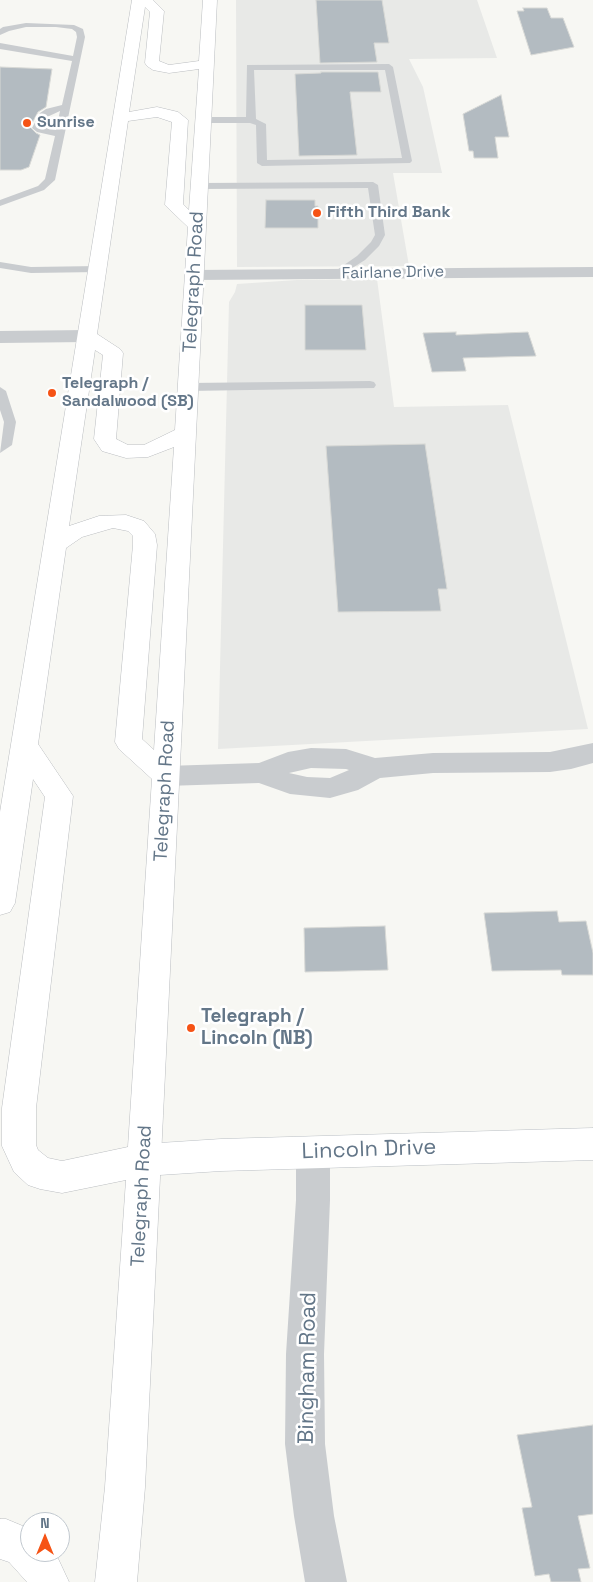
<!DOCTYPE html>
<style>
body{margin:0}
#map{position:relative;width:593px;height:1582px;overflow:hidden;background:#f7f7f3;font-family:"Space Grotesk",sans-serif}
canvas{display:block}
.north{position:absolute;left:20px;top:1512px;width:50px;height:50px;box-sizing:border-box;background:#fff;border:1px solid #c1c8cf;border-radius:50%;rotate:0deg;font-size:14px;font-weight:700;line-height:20px;text-align:center;color:#637688}
.north::after{content:'';display:block;margin:auto;width:18px;height:22px;background:#f65315;clip-path:polygon(50% 0,100% 100%,50% 72%,0 100%)}
</style>
<div id="map">
<canvas width="593" height="1582"></canvas>
<div class="north">N</div>
</div>
<script>
const ctx = document.querySelector('canvas').getContext('2d');
ctx.lineJoin = 'round';
function fillPath(path, color) { ctx.fillStyle = color; ctx.fill(path, 'evenodd'); }
const shape = rows => new Path2D(rows.map(r => 'M' + r).join(''));
function stroke(path, color, width, dash) { ctx.strokeStyle = color; ctx.lineWidth = width; ctx.lineCap = dash ? 'butt' : 'round'; ctx.setLineDash(dash || []); ctx.stroke(path); }
function drawText(font, color, halo, rows, align = 'center') {
  ctx.font = font + ' "Space Grotesk",sans-serif'; ctx.lineWidth = 5; ctx.setLineDash([]); ctx.textBaseline = 'middle'; ctx.strokeStyle = halo; ctx.fillStyle = color; for (const [text, x, y, turn = 0] of rows) {
    ctx.save(); ctx.translate(x, y); ctx.rotate((+turn || 0) * Math.PI / 180); ctx.textAlign = isNaN(turn) ? turn : align; if (halo) ctx.strokeText(text, 0, 0); ctx.fillText(text, 0, 0); ctx.restore();
  }
}
fillPath(shape([
 [236,0,477,0,497,58,409,59,423,87,442,173,393,173,409,266,237,267],
 [377,279,394,407,508,405,588,729,218,749,229,302,235,292,237,284,297,280]
]), '#e8e9e7');
const building = shape([
 [316,0,382,0,389,43,374,43,377,62,320,63,316,0],
 [523,8,547,8,551,18,563,18,574,47,531,55,517,11,524,11,523,8],
 [0,67,52,69,46,107,38,112,30,127,36,133,40,135,29,167,21,170,0,170,0,67],
 [321,72,378,72,381,92,350,92,357,155,299,156,295,74,321,73,321,72],
 [501,95,509,137,495,137,498,158,474,158,473,151,469,151,463,114,501,95],
 [266,200,315,200,315,206,318,206,318,228,265,228,266,200],
 [305,305,362,305,366,350,305,350,305,305],
 [456,332,456,335,528,332,536,356,463,358,466,371,432,372,423,333,456,332],
 [425,444,447,589,438,589,441,611,338,612,326,446,425,444],
 [557,911,559,922,586,921,593,953,593,975,562,975,561,970,492,971,484,913,557,911],
 [385,926,388,970,305,972,304,928,385,926],
 [593,1425,593,1514,578,1516,590,1568,578,1569,581,1582,551,1582,549,1574,535,1576,522,1508,532,1507,517,1435,593,1425]
]);
fillPath(building, '#b3bbc1');
stroke(building, '#d8d9d6', 1);
const secondary = shape([
 [593,1128,593,1160,221,1171,144,1176,132,1171,127,1160,132,1149,144,1144,221,1139,593,1128]
]);
const highway = shape([
 [132,0,153,0,164,11,159,61,169,65,199,61,203,0,217,0,145,1487,137,1582,95,1582,105,1487,126,1180,62,1193,40,1189,28,1185,14,1172,2,1146,2,1108,45,797,33,779,15,903,10,912,0,915,0,812,132,0],
 [145,7,150,12,145,63,147,66,153,70,169,73,199,69,189,210,183,204,188,120,178,112,157,107,129,112,145,7],
 [157,117,172,122,165,205,188,227,175,430,144,445,128,445,116,439,123,353,120,349,97,334,128,121,157,117],
 [95,350,103,355,94,439,102,451,126,458,148,457,174,447,154,750,142,739,157,545,155,534,144,521,126,515,99,516,69,526,95,350],
 [113,528,128,531,133,536,133,545,115,742,119,749,152,779,128,1147,62,1161,48,1158,38,1150,36,1145,36,1108,73,796,38,744,66,548,82,537,113,528],
 [0,1519,6,1519,30,1529,30,1552,55,1552,69,1582,27,1582,9,1562,0,1559,0,1519]
]);
stroke(secondary, '#babfc4', 1);
stroke(highway, '#babdc0', 1);
fillPath(shape([
 [26,23,74,25,83,29,85,37,55,180,44,190,0,206,0,200,38,186,45,179,55,136,37,132,32,128,40,113,46,109,62,105,72,61,0,49,0,43,73,56,77,37,76,32,72,29,56,27,26,27,9,31,0,35,0,29,3,27,26,23],
 [60,111,56,130,42,127,47,117,60,111],
 [389,64,393,67,412,161,410,163,262,166,257,163,256,125,250,123,203,123,198,120,203,117,246,117,247,65,389,64],
 [254,70,385,70,402,158,267,160,266,124,256,119,254,70],
 [373,182,378,185,385,235,379,246,365,260,338,277,334,276,333,274,334,272,357,256,371,242,375,235,368,188,200,189,195,186,200,183,373,182],
 [0,262,31,267,98,266,103,269,98,272,31,273,0,268,0,262],
 [370,381,374,382,376,385,374,388,188,391,182,387,188,383,370,381],
 [0,387,6,391,16,422,12,445,0,453,4,422,0,410,0,387]
]), '#c9cccf');
fillPath(shape([
 [593,267,593,277,194,280,188,279,185,275,188,271,194,270,593,267],
 [87,330,94,332,97,336,94,340,87,342,0,343,0,331,87,330],
 [593,743,593,763,571,769,550,772,433,773,380,778,358,790,330,798,290,794,259,783,166,786,156,783,152,776,156,769,166,766,259,763,288,752,311,748,346,749,375,758,433,753,550,752,593,743],
 [311,768,346,769,349,770,330,778,307,777,289,773,311,768],
 [313,1136,325,1141,330,1152,330,1200,324,1354,325,1444,334,1516,347,1582,305,1582,294,1516,285,1444,286,1354,296,1200,296,1152,301,1141,313,1136]
]), '#c9cccf');
fillPath(secondary, '#fff');
fillPath(highway, '#fff');
for (const [x, y, r, color] of [
 [27,123,5,"#f65315"],
 [317,213,5,"#f65315"],
 [52,393,5,"#f65315"],
 [191,1028,5,"#f65315"]
]) { const dot = new Path2D(); dot.arc(x, y, r, 0, 2 * Math.PI); ctx.fillStyle = color; ctx.fill(dot); stroke(dot, '#fff', 2); }
drawText('bold 16px', '#637688', '#fff', [
 ["Sunrise",37,123],
 ["Fifth Third Bank",327,213],
 ["Telegraph /",62,384],
 ["Sandalwood (SB)",62,402]
], 'left');
drawText('16px', '#637688', '#fff', [
 ["Fairlane Drive",393,273,-1]
]);
drawText('19px', '#637688', '#fff', [
 ["Telegraph Road",194,282,-87],
 ["Telegraph Road",165,791,-87],
 ["Telegraph Road",142,1196,-87]
]);
drawText('bold 19px', '#637688', '#fff', [
 ["Telegraph /",201,1017],
 ["Lincoln (NB)",201,1039]
], 'left');
drawText('22px', '#637688', '#fff', [
 ["Lincoln Drive",369,1150,-2],
 ["Bingham Road",308,1368,-89]
]);
</script>
